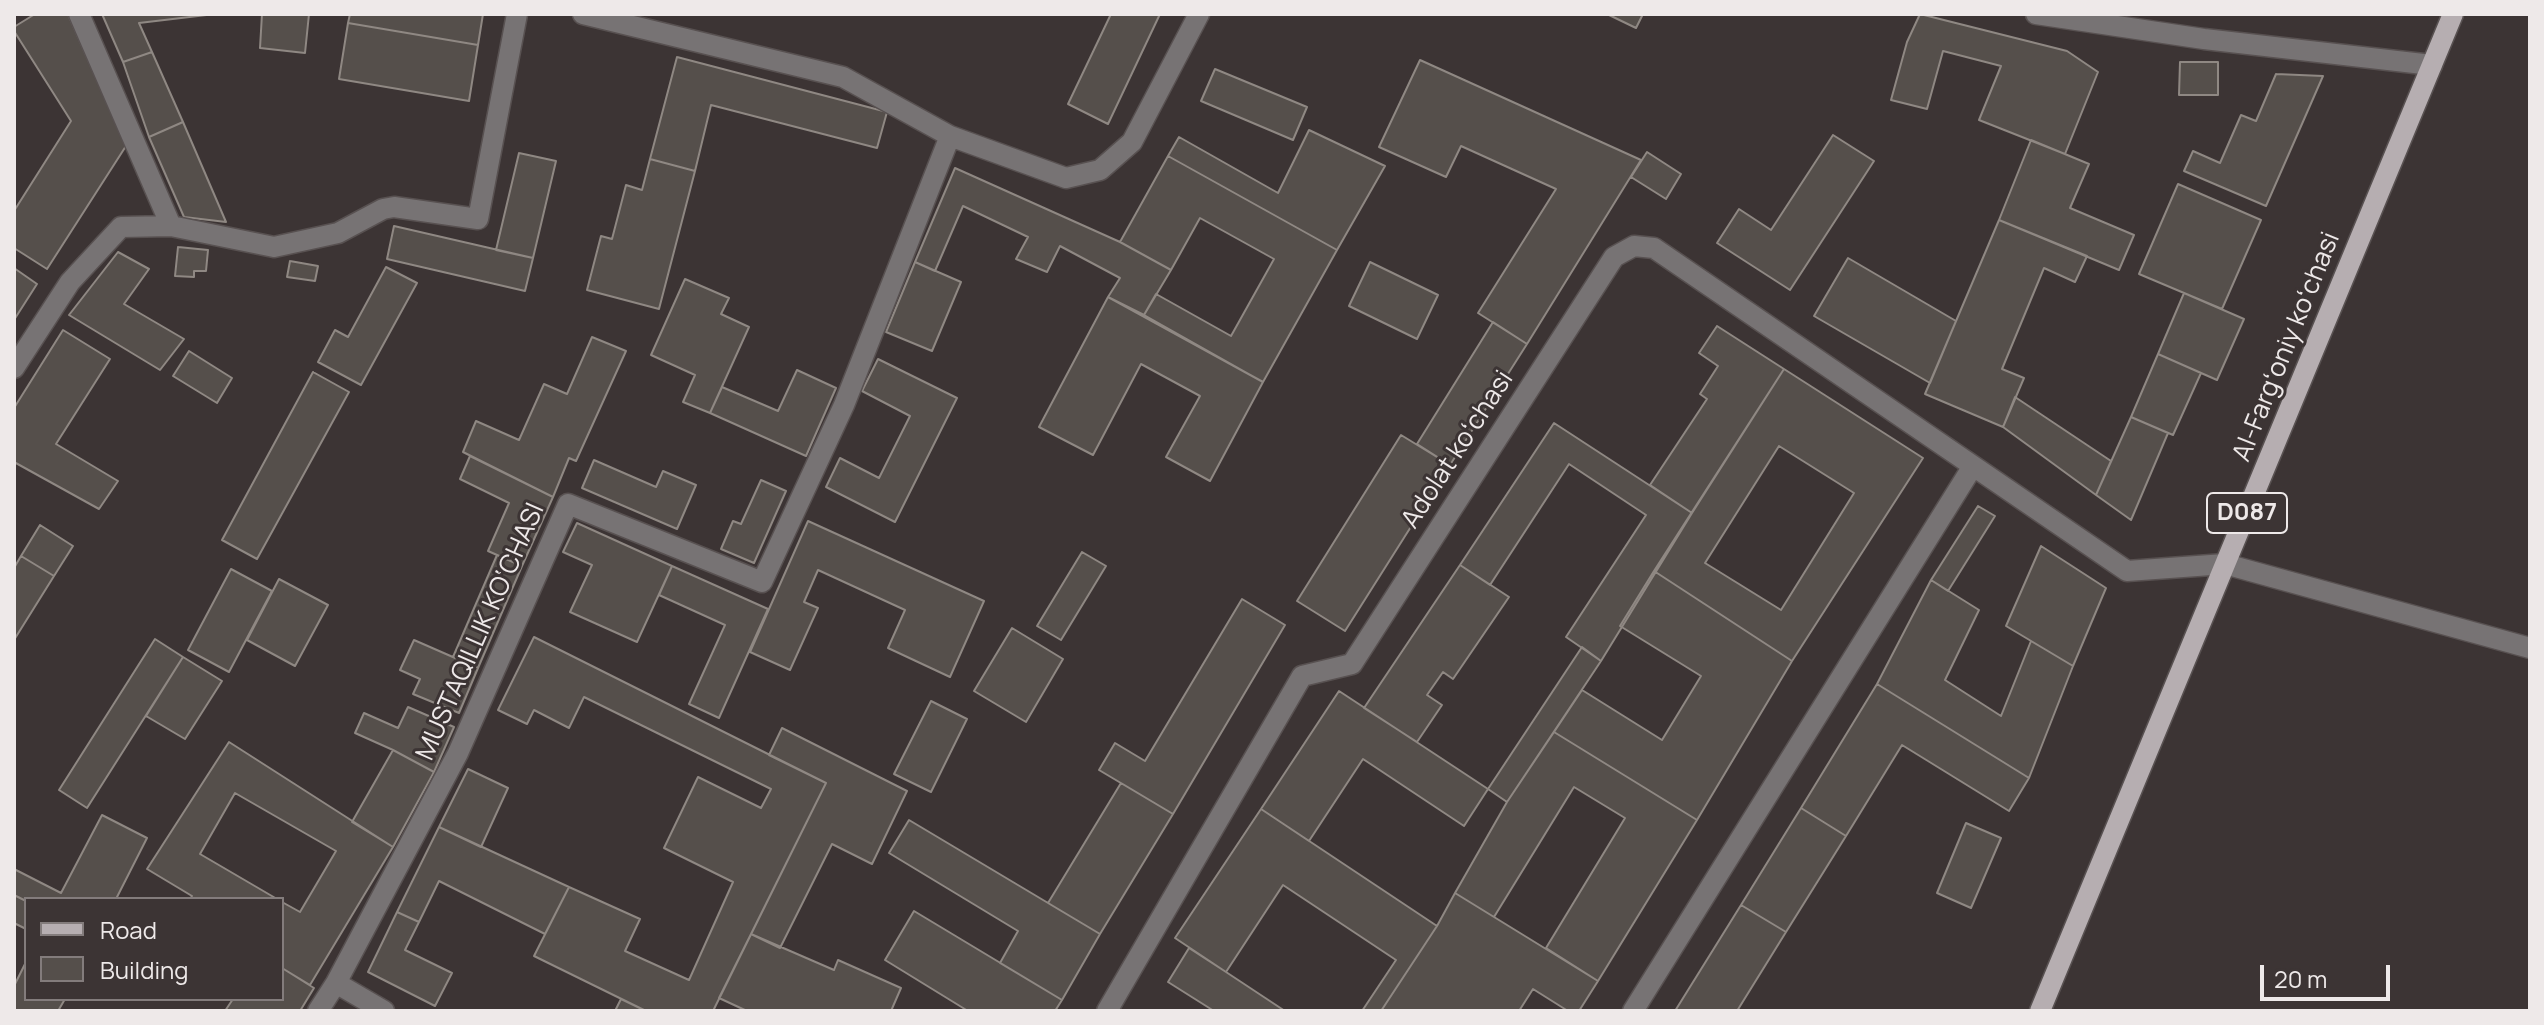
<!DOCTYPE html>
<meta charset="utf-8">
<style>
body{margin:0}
#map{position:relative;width:2544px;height:1025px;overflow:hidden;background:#3c3434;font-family:Manrope,sans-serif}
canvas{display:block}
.frame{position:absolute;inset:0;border:16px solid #eee9e9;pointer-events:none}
.legend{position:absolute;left:24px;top:897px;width:260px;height:104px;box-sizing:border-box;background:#3c3434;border:2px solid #837c7c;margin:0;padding:10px 14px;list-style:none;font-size:24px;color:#eee9e9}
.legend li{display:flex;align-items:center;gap:16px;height:40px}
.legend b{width:40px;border:2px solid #837c7c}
.scale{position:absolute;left:2260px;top:965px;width:130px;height:36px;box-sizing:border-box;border:4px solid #eee9e9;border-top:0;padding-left:10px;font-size:24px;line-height:28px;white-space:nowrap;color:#eee9e9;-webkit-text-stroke:6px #3c3434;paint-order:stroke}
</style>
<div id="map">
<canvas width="2544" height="1025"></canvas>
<div class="frame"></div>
<ul class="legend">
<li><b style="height:10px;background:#b6aeb1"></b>Road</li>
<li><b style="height:22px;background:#554f4b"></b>Building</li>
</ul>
<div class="scale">20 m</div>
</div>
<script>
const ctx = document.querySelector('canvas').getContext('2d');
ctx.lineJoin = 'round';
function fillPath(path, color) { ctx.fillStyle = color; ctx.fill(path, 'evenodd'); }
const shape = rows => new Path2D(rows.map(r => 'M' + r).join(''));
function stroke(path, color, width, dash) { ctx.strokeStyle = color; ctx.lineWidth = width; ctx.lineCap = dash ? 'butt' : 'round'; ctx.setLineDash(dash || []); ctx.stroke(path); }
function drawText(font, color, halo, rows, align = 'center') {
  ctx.font = font + ' Manrope,sans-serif'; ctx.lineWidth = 6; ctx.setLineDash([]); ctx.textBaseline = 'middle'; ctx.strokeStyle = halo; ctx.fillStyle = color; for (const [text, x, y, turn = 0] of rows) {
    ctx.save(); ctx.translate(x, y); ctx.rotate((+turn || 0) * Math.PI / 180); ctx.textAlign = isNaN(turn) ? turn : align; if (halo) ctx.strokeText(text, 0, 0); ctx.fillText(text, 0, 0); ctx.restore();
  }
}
const building = shape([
 [35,14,68,14,126,146,47,269,14,248,14,211,71,121,14,31,14,27,35,14],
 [102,14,215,14,139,23,152,52,123,62,102,14],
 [262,14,309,14,305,53,260,48,262,14],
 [350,14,483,14,478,45,348,23,350,14],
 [1111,14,1160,14,1108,124,1068,104,1111,14],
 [1607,14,1643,14,1636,28,1607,14],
 [1920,14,2067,51,2098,72,2065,154,1979,120,2001,66,1943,51,1927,109,1891,100,1907,42,1920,14],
 [348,23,478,45,469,101,339,79,348,23],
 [152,52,183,122,149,137,123,62,152,52],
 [677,57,887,112,877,148,711,105,695,171,650,159,677,57],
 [1420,60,1641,160,1527,344,1478,313,1556,189,1461,146,1446,177,1379,147,1420,60],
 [2180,62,2218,62,2218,95,2179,95,2180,62],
 [1215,69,1307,107,1293,140,1201,101,1215,69],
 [2276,74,2323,76,2266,206,2184,171,2193,151,2220,163,2241,115,2256,121,2276,74],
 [183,122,226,222,184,217,149,137,183,122],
 [1309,130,1385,166,1337,250,1168,156,1179,137,1278,193,1309,130],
 [1833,135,1874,161,1790,290,1717,243,1739,209,1771,230,1833,135],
 [2031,140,2089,164,2070,208,2134,235,2119,270,1999,220,2031,140],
 [1647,152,1681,174,1666,199,1631,177,1647,152],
 [519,153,556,161,533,258,496,250,519,153],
 [1168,156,1337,250,1263,382,1144,315,1156,294,1231,336,1274,259,1200,218,1171,270,1120,242,1168,156],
 [650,159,695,171,659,309,587,290,601,236,612,239,626,185,642,190,650,159],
 [955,168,1120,242,1171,270,1144,315,1108,297,1120,278,1060,246,1047,272,1016,259,1028,237,963,206,935,271,915,262,955,168],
 [2178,184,2261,220,2222,309,2139,274,2178,184],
 [1999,220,2087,256,2075,282,2044,268,2002,369,2024,378,2003,427,1925,394,1999,220],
 [394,226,533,258,525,291,387,259,394,226],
 [178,247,208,250,206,271,194,271,194,277,175,276,178,247],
 [118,252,149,269,124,304,184,339,160,370,69,315,118,252],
 [1848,258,1956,321,1930,383,1814,316,1848,258],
 [290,261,318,266,315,281,287,277,290,261],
 [915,262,961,282,932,351,886,332,915,262],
 [1370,262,1438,295,1417,339,1349,306,1370,262],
 [386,267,417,283,361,385,318,362,335,330,348,337,386,267],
 [14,268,37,284,14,320,14,268],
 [685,279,729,298,721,314,749,327,710,413,683,402,695,375,651,355,685,279],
 [2184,293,2244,319,2217,380,2158,354,2184,293],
 [1108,297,1263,382,1210,481,1166,457,1200,396,1141,364,1093,455,1039,427,1108,297],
 [1493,322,1527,344,1450,465,1417,444,1493,322],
 [1717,326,1784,369,1692,513,1650,485,1707,399,1700,394,1718,366,1699,353,1717,326],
 [63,330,110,359,56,444,118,481,99,509,14,462,14,408,63,330],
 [592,337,626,351,576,461,569,458,553,497,463,452,476,421,519,440,544,384,567,394,592,337],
 [189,351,232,378,217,403,173,376,189,351],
 [2158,354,2201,373,2173,435,2131,417,2158,354],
 [878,359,957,398,895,522,826,487,840,458,879,478,910,416,862,391,878,359],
 [1784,369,1923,458,1792,661,1654,571,1784,369],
 [1779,446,1854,493,1781,610,1705,563,1779,446],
 [797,370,836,388,806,456,710,413,722,387,778,411,797,370],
 [313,372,349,392,257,559,222,540,313,372],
 [2015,397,2111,461,2096,495,2003,427,2015,397],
 [2131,417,2168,433,2131,520,2096,495,2131,417],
 [1554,423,1692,513,1601,661,1566,637,1646,515,1569,464,1490,585,1460,565,1554,423],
 [1401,435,1450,465,1345,631,1297,601,1401,435],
 [470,456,553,497,522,566,488,551,509,503,460,479,470,456],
 [594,460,656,487,663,471,696,485,677,529,582,488,594,460],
 [761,480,786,491,754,563,721,549,733,521,741,524,761,480],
 [1978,506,1995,516,1948,591,1931,580,1978,506],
 [808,521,984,601,950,677,888,648,905,610,818,570,804,602,818,608,790,670,750,652,808,521],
 [577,523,672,566,637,642,570,612,592,565,563,552,577,523],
 [40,525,73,546,54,576,21,556,40,525],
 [2041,546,2106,588,2073,666,2006,626,2041,546],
 [1082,552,1106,566,1061,640,1037,626,1082,552],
 [497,555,522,566,478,668,453,657,497,555],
 [21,556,54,576,14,640,14,568,21,556],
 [1460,565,1509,597,1453,679,1443,672,1427,695,1442,705,1417,742,1364,708,1460,565],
 [672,566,768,609,719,718,689,704,725,625,659,595,672,566],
 [231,569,272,591,229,672,188,650,231,569],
 [1654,571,1792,661,1697,820,1554,732,1582,690,1662,740,1701,676,1620,626,1654,571],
 [279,579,328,605,295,666,247,640,279,579],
 [1931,580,1979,610,1945,680,2001,716,2031,641,2073,666,2029,778,1877,684,1931,580],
 [1242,599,1285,625,1173,814,1099,770,1115,743,1145,761,1242,599],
 [1012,628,1063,659,1026,722,974,691,1012,628],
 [534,637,826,783,713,1011,646,1011,534,956,569,887,640,919,625,951,689,980,733,882,664,848,698,777,761,808,771,789,584,697,569,728,534,710,527,724,498,710,534,637],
 [155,639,183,657,87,808,59,790,155,639],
 [414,640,478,668,459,713,413,694,420,679,400,670,414,640],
 [1582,647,1601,661,1507,802,1488,789,1582,647],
 [183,657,222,681,185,739,146,716,183,657],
 [1877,684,2029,778,2009,811,1902,745,1846,836,1801,808,1877,684],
 [1339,691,1488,789,1464,826,1363,759,1309,841,1261,809,1339,691],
 [931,701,967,719,931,792,894,774,931,701],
 [408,707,454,727,434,772,393,750,355,733,364,713,398,728,408,707],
 [782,728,907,791,872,864,832,844,780,948,751,934,826,783,769,755,782,728],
 [1554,732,1697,820,1598,981,1546,948,1625,818,1574,787,1494,917,1455,893,1507,802,1554,732],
 [229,742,393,847,310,985,282,968,282,902,300,912,336,851,235,793,200,854,277,899,190,899,192,896,147,869,229,742],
 [393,750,434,772,393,847,352,822,393,750],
 [468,769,508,788,481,847,439,827,468,769],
 [1121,783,1173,814,1100,934,1048,903,1121,783],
 [1801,808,1846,836,1786,932,1741,905,1801,808],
 [1261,809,1437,926,1381,1011,1362,1011,1396,960,1283,885,1226,972,1175,938,1261,809],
 [102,815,147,838,116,899,26,901,14,895,14,869,61,893,102,815],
 [909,820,1100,934,1062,1000,1000,963,1018,931,889,853,909,820],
 [1966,823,2001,838,1971,908,1937,893,1966,823],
 [439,827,569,887,545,934,439,881,419,922,397,912,439,827],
 [1455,893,1598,981,1579,1011,1568,1011,1533,989,1519,1011,1381,1011,1437,926,1455,893],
 [14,895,26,901,26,929,14,923,14,895],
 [1741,905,1786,932,1737,1011,1675,1011,1741,905],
 [914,911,1062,1000,1055,1011,968,1011,885,960,914,911],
 [397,912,419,922,405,950,452,973,435,1006,368,972,397,912],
 [751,934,834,970,838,960,901,988,891,1011,747,1011,719,998,751,934],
 [1189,948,1226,972,1285,1011,1214,1011,1168,982,1189,948],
 [26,962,26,999,65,999,58,1011,14,1011,14,986,26,962],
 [282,968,314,988,300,1011,225,1011,233,999,282,999,282,968],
 [621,999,646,1011,615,1011,621,999]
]);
fillPath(building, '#554f4b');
stroke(building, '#8f8883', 2);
const minor = shape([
 [79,14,171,226,274,247,338,233,383,209,394,207,478,219,517,14],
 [583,14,843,77,950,136],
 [2036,14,2204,39,2432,65],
 [14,368,70,282,121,227,171,226],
 [336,983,384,1011],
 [318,1011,336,983,458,753,568,504,762,582,844,405,950,136,1066,178,1100,170,1132,142,1199,14],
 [1107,1011,1302,676,1352,664,1614,257,1634,246,1654,248,2127,571,2225,564,2530,648],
 [1633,1011,1973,466]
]);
const major = shape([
 [2040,1011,2453,14]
]);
stroke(minor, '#585151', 23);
stroke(major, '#585151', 23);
stroke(minor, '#777374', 20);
stroke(major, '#b6aeb1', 20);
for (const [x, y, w] of [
 [2247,513,80]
]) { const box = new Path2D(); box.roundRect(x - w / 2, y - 20, w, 40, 6); ctx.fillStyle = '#3c3434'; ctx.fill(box); stroke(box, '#eee9e9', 2); }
drawText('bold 24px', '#eee9e9', null, [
 ["D087",2247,513]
]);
drawText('26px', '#eee9e9', '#3c3434', [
 ["Al-Fargʻoniy koʻchasi",2287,347,-68],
 ["Adolat koʻchasi",1458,450,-57],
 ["MUSTAQILLIK KO‘CHASI",481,632,-66]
]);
</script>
